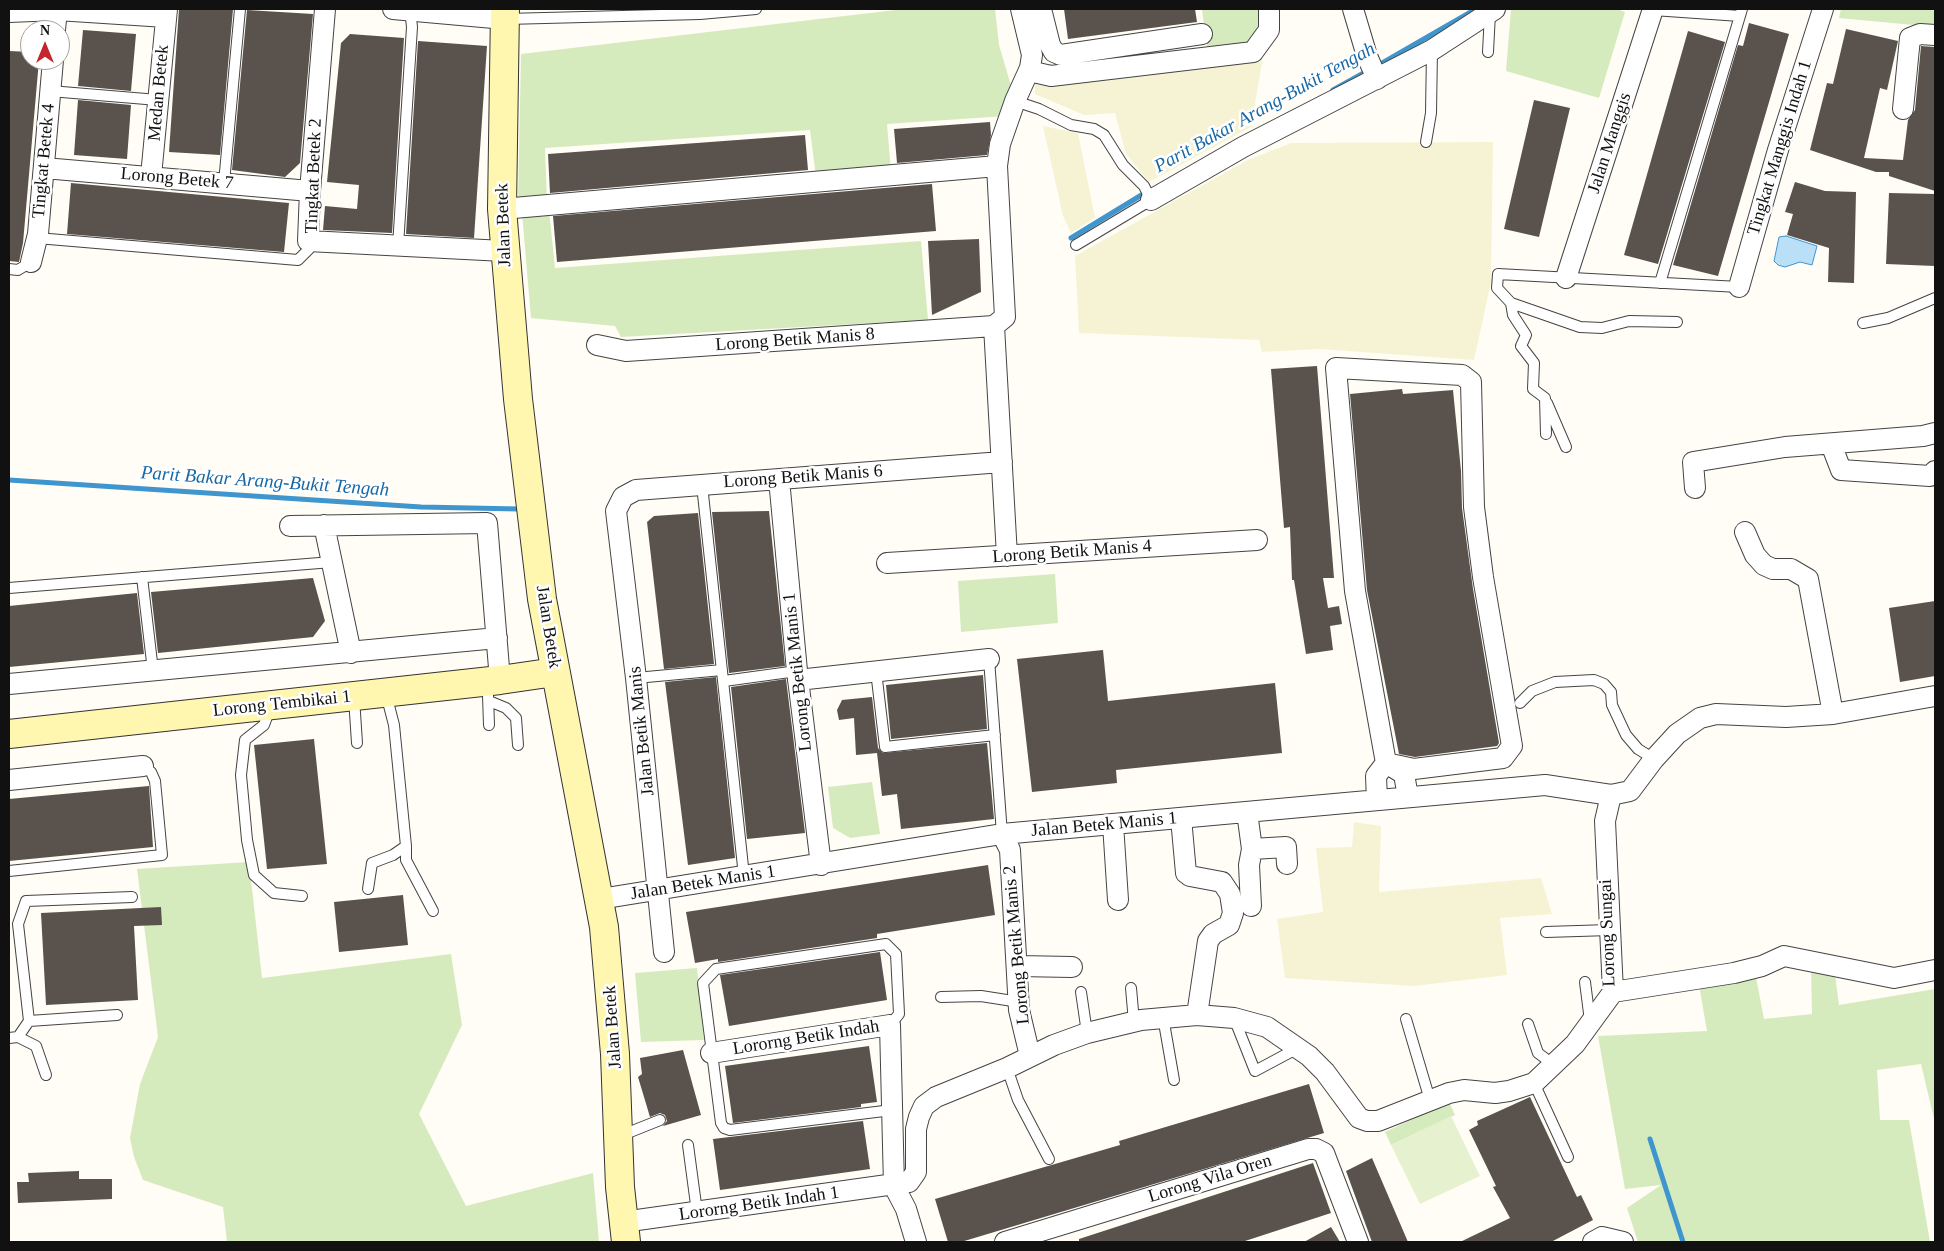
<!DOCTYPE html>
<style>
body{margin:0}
#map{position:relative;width:1944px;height:1251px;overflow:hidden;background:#fffdf5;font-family:"Times New Roman",serif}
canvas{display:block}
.frame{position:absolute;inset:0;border:10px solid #111;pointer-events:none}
.north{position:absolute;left:20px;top:20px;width:50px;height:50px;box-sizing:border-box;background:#fff;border:1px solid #a0a0a0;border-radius:50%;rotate:0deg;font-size:14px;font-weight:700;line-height:20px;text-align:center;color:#111}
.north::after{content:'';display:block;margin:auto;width:18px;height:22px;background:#c4262e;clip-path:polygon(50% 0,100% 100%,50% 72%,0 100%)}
</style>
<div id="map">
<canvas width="1944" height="1251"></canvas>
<div class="frame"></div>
<div class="north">N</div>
</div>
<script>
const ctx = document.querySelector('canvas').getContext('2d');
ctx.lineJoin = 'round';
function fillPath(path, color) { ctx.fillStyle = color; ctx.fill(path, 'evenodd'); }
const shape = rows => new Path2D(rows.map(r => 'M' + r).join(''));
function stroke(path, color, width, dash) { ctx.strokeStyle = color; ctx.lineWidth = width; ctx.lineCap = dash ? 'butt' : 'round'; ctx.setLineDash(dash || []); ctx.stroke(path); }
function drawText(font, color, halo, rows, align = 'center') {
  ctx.font = font + ' "Times New Roman",serif'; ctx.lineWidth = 5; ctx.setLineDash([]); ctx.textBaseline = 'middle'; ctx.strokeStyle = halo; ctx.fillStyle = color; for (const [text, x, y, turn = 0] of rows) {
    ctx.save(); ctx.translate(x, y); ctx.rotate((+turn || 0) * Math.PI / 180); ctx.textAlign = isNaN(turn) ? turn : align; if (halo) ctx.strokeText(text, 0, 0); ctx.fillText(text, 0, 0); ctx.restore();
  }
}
fillPath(shape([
 [1263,57,1251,127,1149,182,1126,154,1115,113,1084,115,1035,94,1035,84],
 [1043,126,1078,133,1095,218,1071,233,1063,216],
 [1493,142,1491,282,1474,360,1319,349,1262,352,1259,340,1079,333,1075,256,1248,160,1291,143],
 [1354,822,1381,826,1379,892,1541,878,1552,914,1500,918,1507,975,1414,986,1285,978,1277,919,1323,912,1316,848,1352,847]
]), '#f6f3d4');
fillPath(shape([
 [904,9,995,9,999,45,1014,96,1006,116,887,124,891,171,816,177,810,130,545,148,547,200,518,201,521,54],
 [1202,9,1261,9,1261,27,1246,44,1207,48],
 [1511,9,1617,9,1625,12,1599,98,1506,71],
 [1841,9,1929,9,1935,11,1935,27,1839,18],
 [549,210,555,268,921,241,928,320,621,337,615,326,531,318,522,213],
 [1055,574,1058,623,961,632,958,581],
 [872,782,880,834,850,838,833,828,828,787],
 [249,862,262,978,451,954,462,1025,419,1114,466,1206,593,1173,599,1242,227,1242,223,1207,143,1180,134,1157,130,1138,140,1084,158,1037,137,869],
 [697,968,704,1040,641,1042,635,973],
 [1811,968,1835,975,1839,1005,1935,989,1935,1123,1921,1064,1877,1070,1880,1120,1909,1120,1930,1242,1638,1242,1627,1208,1661,1185,1625,1189,1598,1036,1707,1031,1699,985,1756,977,1764,1019,1812,1014],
 [1449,1102,1455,1115,1391,1145,1385,1132]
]), '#d5ebbd');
fillPath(shape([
 [1451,1116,1480,1176,1420,1204,1391,1145]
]), '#e6f2cf');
const water = shape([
 [1786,236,1817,246,1812,265,1800,262,1785,267,1778,265,1774,261,1779,237,1786,236]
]);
fillPath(water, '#b9e0f7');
stroke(water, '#3f96cf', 1);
stroke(shape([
 [1377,66,1476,9],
 [1333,90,1369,70],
 [1071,238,1148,191],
 [9,480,421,507,519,509],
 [1650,1139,1683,1242]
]), '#3f96cf', 5);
fillPath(shape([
 [179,9,233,9,220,155,169,152],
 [1064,9,1195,9,1197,22,1068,39],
 [247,10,313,14,300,163,285,177,232,170],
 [1749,23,1789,34,1718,276,1673,265,1738,45,1743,46],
 [1846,29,1898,41,1887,90,1880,88,1864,158,1903,160,1908,120,1915,110,1921,46,1935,47,1935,191,1889,176,1889,172,1876,172,1810,150,1827,83,1833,84],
 [83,30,136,34,131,91,78,86],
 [1688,31,1725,42,1658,264,1624,255],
 [350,34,404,38,392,233,323,230,325,206,357,209,359,185,327,182,341,43],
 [418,41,487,46,474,238,406,234],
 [9,51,30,52,30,60,39,60,23,243,19,262,9,261],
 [78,100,131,105,127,159,74,155],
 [1534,100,1570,108,1539,237,1504,229],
 [990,122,991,135,987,155,897,163,894,129],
 [805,135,808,170,550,193,548,154],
 [1795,182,1825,191,1856,192,1854,283,1828,282,1829,248,1787,235,1793,214,1785,212],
 [71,183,289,203,284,252,67,234],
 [932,184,936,231,557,262,553,216],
 [1889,193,1935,194,1935,266,1886,264],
 [979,239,981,292,932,315,928,241],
 [1317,366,1334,578,1323,578,1328,608,1339,606,1342,624,1330,626,1333,650,1306,654,1294,580,1292,580,1290,527,1284,528,1271,369],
 [1402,389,1403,394,1453,390,1461,471,1462,508,1473,589,1499,743,1497,746,1415,757,1399,754,1367,590,1350,394],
 [769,511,785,666,729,673,712,512],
 [698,513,714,664,664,669,647,522,654,516],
 [313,578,325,621,313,637,158,653,151,592],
 [137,593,144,654,9,667,9,606],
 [1935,601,1935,676,1900,682,1889,608],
 [1103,650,1108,701,1275,683,1282,753,1116,770,1117,783,1032,792,1017,659],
 [983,675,987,729,891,739,886,685],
 [716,677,735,858,688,865,665,682],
 [786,679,805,833,747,839,731,687],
 [872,697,878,748,883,753,987,743,994,819,901,829,897,794,882,796,877,753,856,755,854,718,839,720,837,710,842,700],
 [314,739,327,864,267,869,254,745],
 [149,786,153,847,9,861,9,799],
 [988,865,995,915,877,934,877,938,718,962,718,959,695,963,686,912],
 [403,895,408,945,339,952,334,902],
 [161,907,162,925,134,926,138,1000,46,1005,41,913],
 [880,952,887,1000,729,1026,720,975],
 [869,1046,877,1102,861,1104,861,1107,733,1123,725,1066],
 [683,1050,701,1115,663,1126,667,1121,665,1115,660,1113,650,1117,638,1077,642,1074,640,1058],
 [1309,1084,1324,1133,961,1242,948,1242,935,1199,1120,1145,1119,1141],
 [1530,1097,1577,1197,1581,1195,1593,1220,1551,1242,1460,1242,1510,1218,1493,1187,1496,1186,1469,1130,1478,1125,1477,1121],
 [863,1121,870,1169,720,1190,713,1139],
 [1372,1158,1408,1242,1372,1242,1346,1171],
 [1313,1163,1331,1213,1242,1242,1079,1242,1079,1239],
 [79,1171,79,1179,112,1179,112,1199,18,1203,17,1182,29,1182,28,1173],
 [1331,1227,1340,1242,1304,1242]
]), '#5a524d');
const lane = shape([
 [1653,10,1740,16],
 [506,19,700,14,756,9],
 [1488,52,1490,13],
 [50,91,158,100],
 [1015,101,1039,109,1071,125,1094,129,1104,135,1123,165,1144,186,1151,200,1076,245],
 [1426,142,1431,113,1432,50],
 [224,183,240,9],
 [37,238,298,260,309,249,308,241],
 [398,246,412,27,410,9],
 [9,269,18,270,31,262],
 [1660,283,1742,9],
 [1511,303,1580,327,1602,328,1629,321,1677,322],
 [1863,323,1888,318,1935,298],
 [1547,403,1566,447],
 [1546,434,1545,398,1533,389,1534,363,1521,346,1526,335,1513,315,1511,303,1497,288,1498,274,1739,287],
 [702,485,744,876],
 [142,577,153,671],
 [9,588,332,562],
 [989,659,1002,834],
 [876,671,885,747,995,735],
 [636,678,722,670],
 [724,681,797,671],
 [488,695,489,725],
 [354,698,357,743],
 [489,701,506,708,516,718,518,745],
 [1520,703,1532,691,1555,682,1594,680,1604,684,1611,692,1612,705,1626,735,1638,749,1654,759],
 [270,709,264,725,245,740,241,775,247,840,254,875,274,893,302,896],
 [406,846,406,860,433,911],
 [9,871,162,855,155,781,151,772,143,766],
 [368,889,372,863,393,855,406,846,394,725,386,694],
 [1546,932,1610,930],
 [1585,982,1590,1021],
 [1131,988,1134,1022],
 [1081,992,1087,1033],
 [941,997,981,996,1019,1002],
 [1163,1017,1174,1080],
 [1234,1018,1255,1071,1298,1048],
 [1406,1019,1430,1100],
 [29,1021,117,1015],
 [1528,1024,1538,1053,1554,1065],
 [890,1025,899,1014,896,954,886,944,716,969,703,983,721,1123,724,1128,730,1130,892,1110],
 [18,1037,36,1046,46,1075],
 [9,1038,18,1037,29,1021,18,924,26,901,132,897],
 [1007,1068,1018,1100,1049,1159],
 [1534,1083,1568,1157],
 [620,1136,660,1120],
 [688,1145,697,1212]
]);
const street = shape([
 [325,9,310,191,308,241,504,251],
 [393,9,505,19],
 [1041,9,1050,45,1054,52,1061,55,1202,34],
 [1353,9,1367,56,1377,79],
 [9,12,57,10,166,17],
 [55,30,57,9],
 [1029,71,1051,76,1253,52,1269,30,1269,9],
 [1903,109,1910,38,1920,34,1935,35],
 [44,168,310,191],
 [151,176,167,9],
 [1151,200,1243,147,1432,50,1495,9],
 [502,209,997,166],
 [31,262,38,234,53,60],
 [1566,278,1653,9],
 [1739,287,1778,150,1823,9],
 [994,326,1005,317,997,166,1000,144,1015,101,1030,68,1032,55,1021,9],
 [994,326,1007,556],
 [597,345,626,351,994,326],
 [1336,368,1462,375,1471,382,1474,507,1483,577,1512,746,1503,758,1414,769,1386,763,1355,591,1336,368],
 [1831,444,1841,470,1930,476,1935,471],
 [779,479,797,671,821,865],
 [1695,488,1693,462,1785,447,1923,436,1935,433],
 [324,525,351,653],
 [290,526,487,523,500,680],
 [1745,532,1755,555,1764,565,1773,569,1791,569,1808,579,1833,714],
 [887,563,1257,540],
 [798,680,989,659],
 [9,684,497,638],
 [9,780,143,766],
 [1377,800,1376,776,1386,763,1404,774,1408,797],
 [1247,812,1252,849,1249,865,1251,906],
 [1181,818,1186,873,1190,876,1222,882,1230,894,1233,913,1229,925,1213,934,1208,941,1197,1015],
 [1113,824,1118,900],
 [1002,834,1010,850,1019,1010,1030,1056],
 [1252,849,1286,847,1287,864],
 [600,899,1002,834,1545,785,1611,795],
 [664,952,636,678,616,511,623,497,636,490,1002,462],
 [1018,966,1072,967],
 [1613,992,1734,973,1762,966,1784,956,1894,978,1935,970],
 [711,1053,890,1025,894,1186,906,1209,916,1242],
 [623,1222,909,1182,916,1172,916,1129,919,1117,924,1106,936,1097,1007,1068,1054,1045,1087,1033,1141,1020,1197,1015,1234,1018,1267,1027,1309,1056,1325,1072,1359,1118,1367,1121,1378,1121,1449,1093,1464,1090,1495,1093,1509,1091,1534,1083,1575,1044,1613,992,1605,821,1611,795,1630,791,1654,759,1677,734,1700,718,1716,714,1786,717,1833,714,1935,696],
 [1005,1242,1308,1149,1316,1149,1324,1153,1358,1242],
 [1593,1242,1602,1237,1623,1242]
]);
const secondary = shape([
 [505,9,502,209,518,399,542,599,604,927,615,1054,620,1187,626,1242],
 [9,734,500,680,555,672]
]);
stroke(lane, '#444', 12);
stroke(street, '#444', 22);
stroke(secondary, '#333', 30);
stroke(lane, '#fff', 10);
stroke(street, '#fff', 20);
stroke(secondary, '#fff6b0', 28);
drawText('18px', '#111', '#fff', [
 ["Medan Betek",159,93,-85],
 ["Jalan Manggis",1610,143,-72],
 ["Tingkat Manggis Indah 1",1780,148,-73],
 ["Tingkat Betek 4",44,161,-85],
 ["Tingkat Betek 2",314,176,-88],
 ["Lorong Betek 7",177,179,5],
 ["Jalan Betek",504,225,-92],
 ["Lorong Betik Manis 8",795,340,-4],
 ["Lorong Betik Manis 6",803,477,-4],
 ["Lorong Betik Manis 4",1072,552,-4],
 ["Jalan Betek",548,627,81],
 ["Lorong Betik Manis 1",798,672,-96],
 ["Lorong Tembikai 1",282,704,-6],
 ["Jalan Betik Manis",642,731,-96],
 ["Jalan Betek Manis 1",1104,825,-5],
 ["Jalan Betek Manis 1",703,883,-9],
 ["Lorong Sungai",1608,933,-92],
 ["Lorong Betik Manis 2",1017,945,-95],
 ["Jalan Betek",613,1027,-94],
 ["Lororng Betik Indah",806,1038,-9],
 ["Lorong Vila Oren",1210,1179,-17],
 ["Lororng Betik Indah 1",759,1204,-8]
]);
drawText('italic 19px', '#1768a6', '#fff', [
 ["Parit Bakar Arang-Bukit Tengah",1265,108,-29],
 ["Parit Bakar Arang-Bukit Tengah",265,482,4]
]);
</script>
